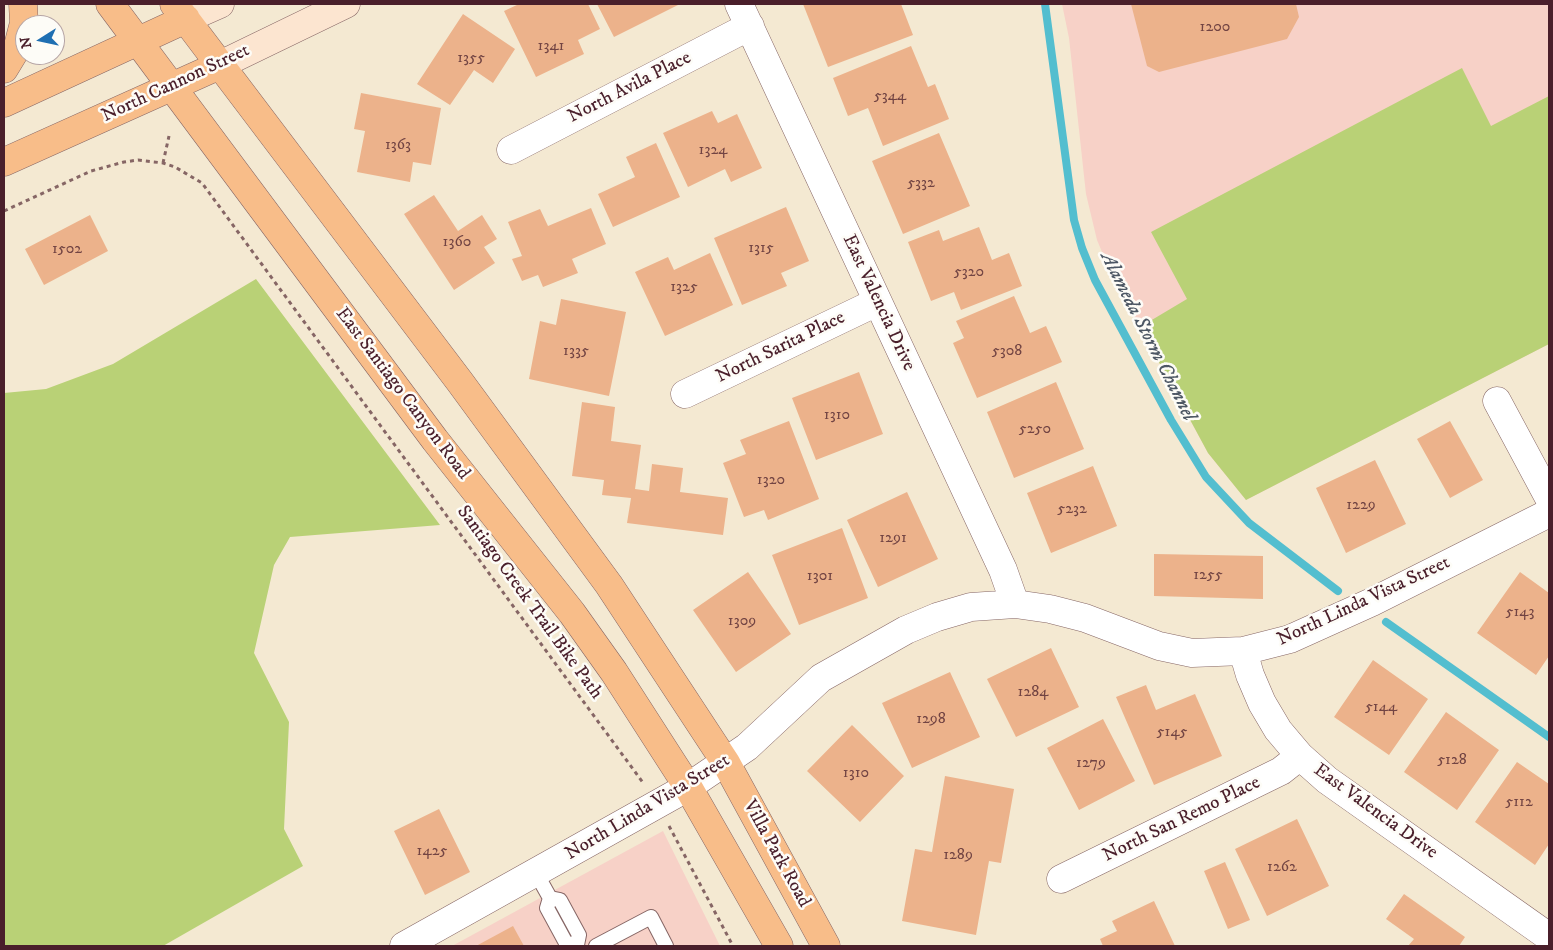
<!DOCTYPE html>
<style>
body{margin:0}
#map{position:relative;width:1553px;height:950px;overflow:hidden;background:#f4e9d2;font-family:"IM FELL DW Pica",serif}
canvas{display:block}
.frame{position:absolute;inset:0;border:5px solid #4a1f2b;pointer-events:none}
.north{position:absolute;left:15px;top:15px;width:50px;height:50px;box-sizing:border-box;background:#fdfcf7;border:1px solid #b5a4a5;border-radius:50%;rotate:260deg;font-size:14px;font-weight:700;line-height:20px;text-align:center;color:#4a1f2b}
.north::after{content:'';display:block;margin:auto;width:18px;height:22px;background:#1f6fb2;clip-path:polygon(50% 0,100% 100%,50% 72%,0 100%)}
</style>
<div id="map">
<canvas width="1553" height="950"></canvas>
<div class="frame"></div>
<div class="north">N</div>
</div>
<script>
const ctx = document.querySelector('canvas').getContext('2d');
ctx.lineJoin = 'round';
function fillPath(path, color) { ctx.fillStyle = color; ctx.fill(path, 'evenodd'); }
const shape = rows => new Path2D(rows.map(r => 'M' + r).join(''));
function stroke(path, color, width, dash) { ctx.strokeStyle = color; ctx.lineWidth = width; ctx.lineCap = dash ? 'butt' : 'round'; ctx.setLineDash(dash || []); ctx.stroke(path); }
function drawText(font, color, halo, rows, align = 'center') {
  ctx.font = font + ' "IM FELL DW Pica",serif'; ctx.lineWidth = 5; ctx.setLineDash([]); ctx.textBaseline = 'middle'; ctx.strokeStyle = halo; ctx.fillStyle = color; for (const [text, x, y, turn = 0] of rows) {
    ctx.save(); ctx.translate(x, y); ctx.rotate((+turn || 0) * Math.PI / 180); ctx.textAlign = isNaN(turn) ? turn : align; if (halo) ctx.strokeText(text, 0, 0); ctx.fillText(text, 0, 0); ctx.restore();
  }
}
fillPath(shape([
 [1062,4,1549,4,1549,344,1246,500,1208,453,1113,278,1097,240,1086,194,1069,38],
 [663,831,720,946,452,946]
]), '#f7d1c7');
fillPath(shape([
 [1462,68,1491,126,1549,96,1549,344,1246,500,1208,453,1140,327,1187,299,1151,232],
 [256,279,440,525,290,537,274,565,254,653,289,722,284,829,303,866,163,946,4,946,4,393,46,389,113,364]
]), '#b9d176');
stroke(shape([
 [1045,4,1074,220,1082,248,1095,280,1171,420,1206,477,1249,523,1338,591],
 [1386,622,1549,737]
]), '#53becf', 8);
fillPath(shape([
 [519,4,588,4,600,29,578,40,584,54,536,77,504,11],
 [597,4,677,4,678,5,614,37],
 [803,4,901,4,913,35,828,67],
 [1131,4,1296,4,1299,17,1287,39,1159,72,1147,66],
 [463,14,515,49,493,83,474,70,450,105,417,84],
 [911,46,928,87,935,84,949,119,883,146,868,108,848,116,833,78],
 [361,93,441,108,431,165,413,162,410,182,357,172,365,131,354,129],
 [712,111,718,123,737,114,762,168,731,182,725,169,688,187,663,133],
 [939,133,970,206,903,234,872,161],
 [656,143,680,197,613,227,598,194,635,177,626,157],
 [434,195,458,231,482,215,497,239,484,247,495,263,454,290,404,214],
 [786,207,809,261,781,273,787,286,742,305,714,238],
 [591,208,606,244,572,259,578,273,543,287,538,275,522,281,512,259,522,256,508,222,540,209,548,226],
 [90,215,108,251,44,285,25,249],
 [979,227,992,260,1009,253,1022,286,961,310,954,292,931,301,908,242,939,230,943,241],
 [710,253,733,305,665,336,635,272,668,257,674,270],
 [1014,296,1030,333,1046,326,1062,362,977,398,953,343,964,338,956,321],
 [561,299,626,312,609,396,529,379,540,321,556,325],
 [859,372,883,434,816,460,792,398],
 [1056,382,1084,449,1014,478,987,412],
 [582,402,615,407,611,441,641,445,635,489,649,491,652,464,683,468,680,492,728,498,723,535,627,523,631,498,602,495,604,480,572,476],
 [789,421,819,499,768,520,764,510,744,517,723,463,746,454,740,440],
 [1450,421,1483,480,1450,498,1417,439],
 [1375,460,1406,524,1346,553,1316,488],
 [1093,466,1117,526,1051,553,1027,493],
 [907,492,938,559,878,587,847,520],
 [842,528,868,598,799,625,772,555],
 [1154,554,1263,556,1263,599,1154,596],
 [748,572,791,634,736,672,693,610],
 [1520,572,1549,593,1549,656,1536,675,1477,633],
 [1051,648,1079,707,1016,737,987,679],
 [1373,660,1428,699,1389,755,1334,717],
 [950,672,980,737,912,768,882,703],
 [1146,685,1156,710,1195,694,1222,756,1154,785,1116,697],
 [1446,712,1499,750,1457,810,1404,772],
 [1103,719,1135,781,1079,810,1047,748],
 [852,725,904,776,860,822,807,771],
 [1517,762,1549,784,1549,844,1535,865,1475,822],
 [945,776,1014,789,1001,863,989,861,976,935,902,921,915,849,932,852],
 [439,809,470,872,425,895,394,831],
 [1297,819,1329,886,1267,916,1235,849],
 [1225,862,1250,920,1228,929,1204,871],
 [1404,894,1465,937,1459,946,1408,946,1414,939,1386,919],
 [1154,901,1175,946,1103,946,1100,939,1117,931,1112,921],
 [513,926,524,946,476,946]
]), '#ecb28b');
const lane = shape([
 [536,873,550,898,547,908,566,943,577,945,579,935,560,900,550,898],
 [596,946,651,917,666,946]
]);
const street = shape([
 [739,4,1003,570,1015,604],
 [511,150,750,26],
 [685,394,877,302],
 [1497,401,1549,498],
 [1243,651,1250,675,1262,703,1278,730,1300,756,1327,780,1549,937],
 [1061,879,1281,771,1300,756],
 [404,946,688,787,747,747,821,678,906,630,937,617,971,607,1015,604,1050,609,1085,618,1159,646,1192,653,1243,651,1290,639,1372,602,1549,513]
]);
const secondary = shape([
 [186,19,220,4],
 [220,65,346,4]
]);
const primary = shape([
 [110,4,435,440,572,613,614,672,688,787,779,946],
 [174,4,460,382,609,585,726,763,826,946],
 [4,69,18,46,24,23,23,4],
 [4,103,186,19],
 [4,162,220,65]
]);
stroke(lane, '#866665', 16);
stroke(street, '#866665', 29);
stroke(secondary, '#866665', 29);
stroke(primary, '#866665', 29);
stroke(shape([
 [163,163,169,136],
 [4,211,91,171,124,162,138,160,163,163,175,167,202,183,644,784],
 [669,826,733,946]
]), '#866665', 3, [4, 4]);
stroke(lane, '#fff', 14);
stroke(street, '#fff', 28);
stroke(secondary, '#fce5d0', 28);
stroke(primary, '#f8bd89', 28);
drawText('16px', '#724443', null, [
 ["1200",1215,28],
 ["1341",551,47],
 ["1355",471,59],
 ["5344",890,97],
 ["1363",398,146],
 ["1324",713,151],
 ["5332",921,184],
 ["1360",457,243],
 ["1315",761,249],
 ["1502",67,250],
 ["5320",969,273],
 ["1325",684,288],
 ["1335",576,352],
 ["5308",1007,352],
 ["1310",837,416],
 ["5250",1035,430],
 ["1320",771,481],
 ["1229",1361,506],
 ["5232",1072,510],
 ["1291",893,539],
 ["1255",1208,576],
 ["1301",820,577],
 ["5143",1520,613],
 ["1309",742,622],
 ["1284",1033,693],
 ["5144",1381,708],
 ["1298",931,720],
 ["5145",1172,733],
 ["5128",1452,761],
 ["1279",1091,764],
 ["1310",856,774],
 ["5112",1519,803],
 ["1425",432,852],
 ["1289",958,856],
 ["1262",1282,868]
]);
drawText('19px', '#4a1f2b', '#fdfcf7', [
 ["North Cannon Street",176,84,-25],
 ["North Avila Place",630,88,-27],
 ["East Valencia Drive",878,303,65],
 ["North Sarita Place",781,348,-26],
 ["East Santiago Canyon Road",402,394,53],
 ["North Linda Vista Street",1364,602,-25],
 ["Santiago Creek Trail Bike Path",529,603,54],
 ["North Linda Vista Street",648,808,-31],
 ["East Valencia Drive",1375,812,36],
 ["North San Remo Place",1182,820,-26],
 ["Villa Park Road",776,854,61]
]);
drawText('italic 20px', '#4d5764', '#fdfcf7', [
 ["Alameda Storm Channel",1147,337,63]
]);
</script>
